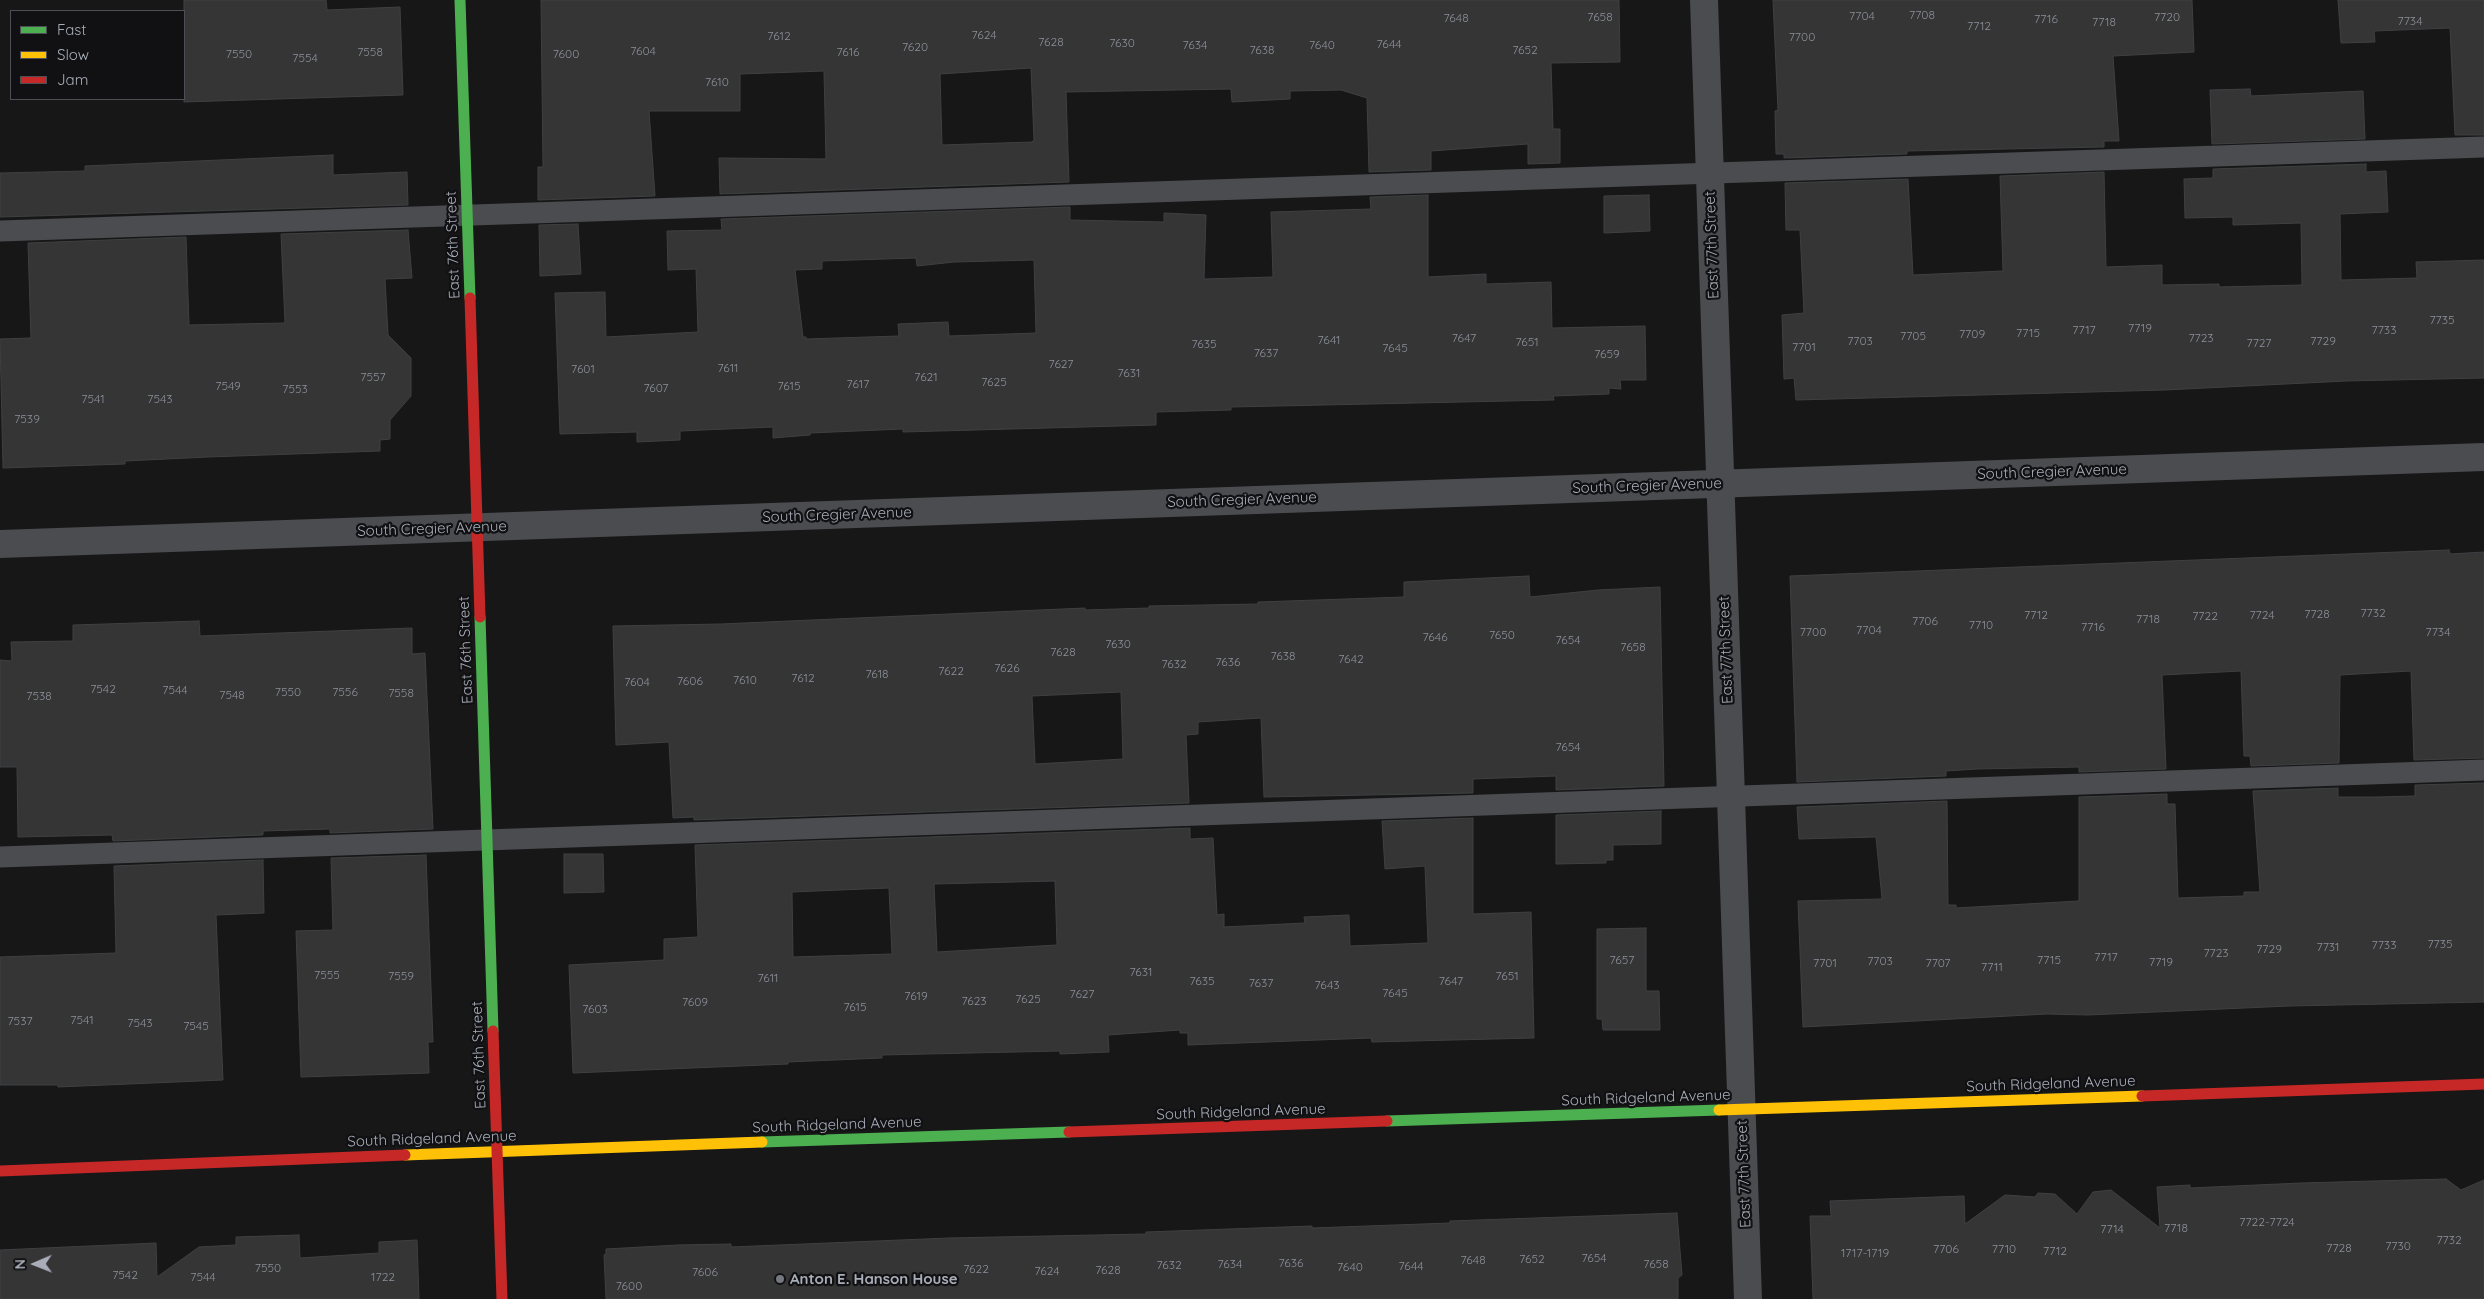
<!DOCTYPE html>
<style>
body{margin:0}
#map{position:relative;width:2484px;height:1299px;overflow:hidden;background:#171717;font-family:Quicksand,sans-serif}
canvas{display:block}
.legend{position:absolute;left:10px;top:10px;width:175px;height:90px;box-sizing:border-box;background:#111113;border:1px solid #4d4f55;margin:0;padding:6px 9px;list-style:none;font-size:15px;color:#a8adb8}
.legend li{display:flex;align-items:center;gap:10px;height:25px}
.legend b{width:25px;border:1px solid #4d4f55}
.north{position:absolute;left:10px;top:1239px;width:50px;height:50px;-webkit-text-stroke:4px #111113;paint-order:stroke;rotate:269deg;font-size:14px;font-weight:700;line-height:20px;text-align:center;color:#a8adb8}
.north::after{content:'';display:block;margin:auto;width:18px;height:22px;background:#a8adb8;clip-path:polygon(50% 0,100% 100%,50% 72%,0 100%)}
</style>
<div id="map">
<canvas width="2484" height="1299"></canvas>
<ul class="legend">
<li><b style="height:6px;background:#4caf50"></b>Fast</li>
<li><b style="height:6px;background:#ffc107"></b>Slow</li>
<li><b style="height:6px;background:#c62828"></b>Jam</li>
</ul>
<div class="north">N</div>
</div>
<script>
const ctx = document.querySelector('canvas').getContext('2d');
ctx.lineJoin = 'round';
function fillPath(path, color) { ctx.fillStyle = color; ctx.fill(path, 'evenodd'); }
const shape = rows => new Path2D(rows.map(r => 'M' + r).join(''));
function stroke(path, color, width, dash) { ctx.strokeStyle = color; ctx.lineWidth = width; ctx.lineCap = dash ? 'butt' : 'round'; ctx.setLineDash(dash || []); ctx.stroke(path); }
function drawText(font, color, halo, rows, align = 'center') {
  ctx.font = font + ' Quicksand,sans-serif'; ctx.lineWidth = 4.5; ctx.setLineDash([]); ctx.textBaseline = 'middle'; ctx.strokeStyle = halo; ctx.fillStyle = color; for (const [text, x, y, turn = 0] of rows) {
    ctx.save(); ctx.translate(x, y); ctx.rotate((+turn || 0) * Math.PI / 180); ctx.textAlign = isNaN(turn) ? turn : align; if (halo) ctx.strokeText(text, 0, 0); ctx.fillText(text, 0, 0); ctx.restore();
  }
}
const building = shape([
 [184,0,326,0,327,10,400,7,403,95,184,102,184,0],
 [541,0,1619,0,1620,62,1551,63,1553,129,1560,129,1560,163,1528,164,1528,144,1431,151,1431,170,1369,172,1367,98,1341,90,1290,91,1290,99,1232,102,1231,89,1066,92,1069,182,720,194,719,158,826,159,824,71,740,74,740,111,649,111,655,196,538,200,538,167,543,167,541,0],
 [1031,68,1034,140,1032,142,942,145,940,74,1031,68],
 [1773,0,2192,0,2194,52,2113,56,2119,141,2104,141,2104,147,1907,151,1907,154,1784,158,1784,154,1776,154,1775,111,1778,110,1773,0],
 [2338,0,2484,0,2484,135,2455,135,2450,28,2374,31,2375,42,2341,43,2338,0],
 [2250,89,2251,96,2363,91,2365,139,2212,144,2210,90,2250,89],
 [333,155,333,175,407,172,408,205,0,217,0,173,85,171,85,166,333,155],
 [2366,164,2366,172,2386,171,2388,212,2340,214,2341,280,2417,278,2416,262,2484,260,2484,378,2346,381,2165,390,1796,400,1794,378,1784,379,1782,315,1804,313,1800,230,1786,230,1785,183,1908,179,1913,275,2003,271,2000,176,2104,172,2106,267,2162,265,2162,285,2219,284,2219,287,2302,285,2301,223,2233,225,2233,217,2185,218,2184,179,2213,178,2213,169,2366,164],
 [1428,195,1428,277,1486,274,1486,284,1551,282,1552,328,1645,326,1646,380,1620,380,1621,389,1609,388,1609,394,1553,396,1554,400,1231,407,1231,410,1156,412,1156,425,903,432,903,429,810,433,810,435,773,438,773,427,680,431,680,440,637,442,637,432,560,434,555,293,605,292,606,337,698,332,696,269,668,270,667,231,722,230,721,219,1070,207,1070,220,1164,222,1164,213,1206,215,1204,279,1273,277,1271,212,1371,209,1370,197,1428,195],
 [916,258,917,266,954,262,1034,260,1036,333,949,336,948,322,898,324,899,336,806,339,806,337,803,337,795,270,822,269,822,261,916,258],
 [1649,195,1650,231,1604,233,1604,196,1649,195],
 [578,224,581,274,540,276,539,225,578,224],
 [408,230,412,278,385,279,388,335,411,358,411,396,390,420,390,439,380,440,380,451,208,457,125,461,125,464,3,468,0,339,31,338,28,243,186,237,189,325,285,323,281,234,408,230],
 [2449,550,2450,554,2484,552,2484,758,2414,760,2411,671,2340,675,2339,763,2251,766,2250,756,2244,756,2241,671,2162,675,2166,769,2079,772,2079,767,1977,769,1946,771,1946,776,1797,782,1790,576,2449,550],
 [1529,576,1530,597,1598,590,1660,587,1664,786,1556,790,1556,776,1473,779,1473,793,1264,797,1261,718,1198,722,1198,734,1186,735,1189,803,694,820,694,817,673,818,669,742,616,745,613,626,721,624,1085,608,1085,610,1149,608,1149,606,1258,604,1258,602,1404,597,1404,582,1529,576],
 [1121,692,1123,759,1035,764,1032,696,1121,692],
 [199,621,200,636,412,628,412,654,425,653,433,829,330,833,330,829,263,831,263,835,113,841,112,835,18,837,17,767,0,767,0,660,12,661,11,642,73,641,73,625,199,621],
 [2484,783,2484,1002,2289,1006,2088,1015,2047,1014,1803,1027,1798,901,1882,899,1876,837,1799,839,1797,807,1947,801,1948,905,1956,905,1956,908,2079,901,2079,797,2167,794,2167,804,2175,804,2178,898,2244,896,2244,892,2260,892,2253,791,2338,788,2338,797,2377,797,2415,796,2415,785,2484,783],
 [1661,811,1661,844,1613,845,1613,860,1606,860,1606,863,1556,864,1556,815,1661,811],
 [1473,818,1473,914,1531,912,1534,1038,1372,1042,1371,1038,1188,1045,1188,1033,1180,1033,1180,1030,1108,1035,1109,1052,1060,1054,1060,1051,882,1055,882,1058,788,1062,788,1064,573,1073,569,965,664,960,664,939,698,937,695,845,1190,828,1190,839,1213,838,1217,915,1224,914,1224,927,1305,923,1304,917,1349,915,1350,946,1428,943,1425,866,1385,869,1382,821,1473,818],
 [1055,881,1057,945,937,952,934,884,1055,881],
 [889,888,892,954,793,957,792,892,889,888],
 [564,854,603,854,604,892,564,893,564,854],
 [426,855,433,1042,428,1042,429,1073,301,1077,296,931,333,930,331,858,426,855],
 [263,860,264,913,216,915,223,1080,58,1087,58,1085,0,1085,0,957,116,953,114,866,263,860],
 [1646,928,1646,991,1659,991,1660,1030,1603,1030,1602,1019,1597,1019,1597,929,1646,928],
 [2446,1179,2461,1190,2484,1180,2484,1299,1813,1299,1810,1216,1831,1216,1830,1201,1964,1196,1965,1224,2005,1195,2035,1197,2038,1193,2055,1194,2077,1214,2093,1192,2111,1190,2160,1228,2157,1187,2190,1185,2190,1188,2301,1183,2446,1179],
 [1677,1213,1682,1275,1678,1278,1678,1299,606,1299,604,1255,606,1254,606,1249,678,1245,731,1244,731,1247,949,1238,1146,1234,1146,1232,1312,1226,1312,1228,1450,1223,1450,1221,1677,1213],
 [299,1235,300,1258,379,1253,379,1242,417,1240,419,1299,0,1299,0,1250,156,1243,157,1277,199,1247,236,1245,236,1237,299,1235]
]);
fillPath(building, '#353536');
stroke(building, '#3f4043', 1);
stroke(shape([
 [0,231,2484,147],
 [0,857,2484,770]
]), '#4b4c50', 21);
stroke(shape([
 [1704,0,1748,1299],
 [0,544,2484,457]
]), '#4b4c50', 28);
stroke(shape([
 [460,0,470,298],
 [480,617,493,1031],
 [1387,1121,1719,1110],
 [762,1142,1069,1132]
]), '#4caf50', 11);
stroke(shape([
 [1719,1110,2142,1096],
 [405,1155,762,1142]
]), '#ffc107', 11);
stroke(shape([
 [470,298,480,617],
 [493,1031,502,1299],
 [2142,1096,2484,1084],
 [1069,1132,1387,1121],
 [0,1171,405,1155]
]), '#c62828', 11);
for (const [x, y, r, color] of [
 [780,1279,5,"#757880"]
]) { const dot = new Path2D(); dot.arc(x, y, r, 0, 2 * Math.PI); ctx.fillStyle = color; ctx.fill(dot); stroke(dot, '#111113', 2); }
drawText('12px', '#8b8f98', null, [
 ["7708",1922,15],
 ["7704",1862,16],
 ["7658",1600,17],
 ["7720",2167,17],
 ["7648",1456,18],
 ["7716",2046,19],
 ["7734",2410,21],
 ["7718",2104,22],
 ["7712",1979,26],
 ["7624",984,35],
 ["7612",779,36],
 ["7700",1802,37],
 ["7628",1051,42],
 ["7630",1122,43],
 ["7644",1389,44],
 ["7634",1195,45],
 ["7640",1322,45],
 ["7620",915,47],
 ["7638",1262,50],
 ["7652",1525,50],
 ["7604",643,51],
 ["7558",370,52],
 ["7616",848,52],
 ["7550",239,54],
 ["7600",566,54],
 ["7554",305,58],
 ["7610",717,82],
 ["7735",2442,320],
 ["7719",2140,328],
 ["7717",2084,330],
 ["7733",2384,330],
 ["7715",2028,333],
 ["7709",1972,334],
 ["7705",1913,336],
 ["7647",1464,338],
 ["7723",2201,338],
 ["7641",1329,340],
 ["7703",1860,341],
 ["7729",2323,341],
 ["7651",1527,342],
 ["7727",2259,343],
 ["7635",1204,344],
 ["7701",1804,347],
 ["7645",1395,348],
 ["7637",1266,353],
 ["7659",1607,354],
 ["7627",1061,364],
 ["7611",728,368],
 ["7601",583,369],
 ["7631",1129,373],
 ["7557",373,377],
 ["7621",926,377],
 ["7625",994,382],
 ["7617",858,384],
 ["7549",228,386],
 ["7615",789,386],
 ["7607",656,388],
 ["7553",295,389],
 ["7541",93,399],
 ["7543",160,399],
 ["7539",27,419],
 ["7732",2373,613],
 ["7728",2317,614],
 ["7712",2036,615],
 ["7724",2262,615],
 ["7722",2205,616],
 ["7718",2148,619],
 ["7706",1925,621],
 ["7710",1981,625],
 ["7716",2093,627],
 ["7704",1869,630],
 ["7700",1813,632],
 ["7734",2438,632],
 ["7650",1502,635],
 ["7646",1435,637],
 ["7654",1568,640],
 ["7630",1118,644],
 ["7658",1633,647],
 ["7628",1063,652],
 ["7638",1283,656],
 ["7642",1351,659],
 ["7636",1228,662],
 ["7632",1174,664],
 ["7626",1007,668],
 ["7622",951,671],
 ["7618",877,674],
 ["7612",803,678],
 ["7610",745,680],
 ["7606",690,681],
 ["7604",637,682],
 ["7542",103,689],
 ["7544",175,690],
 ["7550",288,692],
 ["7556",345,692],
 ["7558",401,693],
 ["7548",232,695],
 ["7538",39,696],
 ["7654",1568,747],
 ["7735",2440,944],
 ["7733",2384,945],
 ["7731",2328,947],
 ["7729",2269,949],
 ["7723",2216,953],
 ["7717",2106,957],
 ["7657",1622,960],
 ["7715",2049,960],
 ["7703",1880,961],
 ["7719",2161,962],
 ["7701",1825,963],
 ["7707",1938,963],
 ["7711",1992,967],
 ["7631",1141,972],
 ["7555",327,975],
 ["7559",401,976],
 ["7651",1507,976],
 ["7611",768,978],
 ["7635",1202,981],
 ["7647",1451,981],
 ["7637",1261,983],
 ["7643",1327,985],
 ["7645",1395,993],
 ["7627",1082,994],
 ["7619",916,996],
 ["7625",1028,999],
 ["7623",974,1001],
 ["7609",695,1002],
 ["7615",855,1007],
 ["7603",595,1009],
 ["7541",82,1020],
 ["7537",20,1021],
 ["7543",140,1023],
 ["7545",196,1026],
 ["7722-7724",2267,1222],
 ["7718",2176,1228],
 ["7714",2112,1229],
 ["7732",2449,1240],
 ["7730",2398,1246],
 ["7728",2339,1248],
 ["7706",1946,1249],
 ["7710",2004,1249],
 ["7712",2055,1251],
 ["1717-1719",1865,1253],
 ["7654",1594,1258],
 ["7652",1532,1259],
 ["7648",1473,1260],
 ["7636",1291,1263],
 ["7634",1230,1264],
 ["7658",1656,1264],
 ["7632",1169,1265],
 ["7644",1411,1266],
 ["7640",1350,1267],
 ["7550",268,1268],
 ["7622",976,1269],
 ["7628",1108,1270],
 ["7624",1047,1271],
 ["7606",705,1272],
 ["7542",125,1275],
 ["7544",203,1277],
 ["1722",383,1277],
 ["7600",629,1286]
]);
drawText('15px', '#a8adb8', '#111113', [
 ["East 76th Street",453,245,-92],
 ["East 77th Street",1712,245,-92],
 ["South Cregier Avenue",2052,472,-2],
 ["South Cregier Avenue",1647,486,-2],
 ["South Cregier Avenue",1242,500,-2],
 ["South Cregier Avenue",837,515,-2],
 ["South Cregier Avenue",432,529,-2],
 ["East 76th Street",466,650,-92],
 ["East 77th Street",1726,650,-92],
 ["East 76th Street",479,1055,-92],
 ["South Ridgeland Avenue",2051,1084,-2],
 ["South Ridgeland Avenue",1646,1098,-2],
 ["South Ridgeland Avenue",1241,1112,-2],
 ["South Ridgeland Avenue",837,1125,-2],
 ["South Ridgeland Avenue",432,1139,-2],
 ["East 77th Street",1744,1174,-92]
]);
drawText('bold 15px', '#a8adb8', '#111113', [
 ["Anton E. Hanson House",790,1279]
], 'left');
</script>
